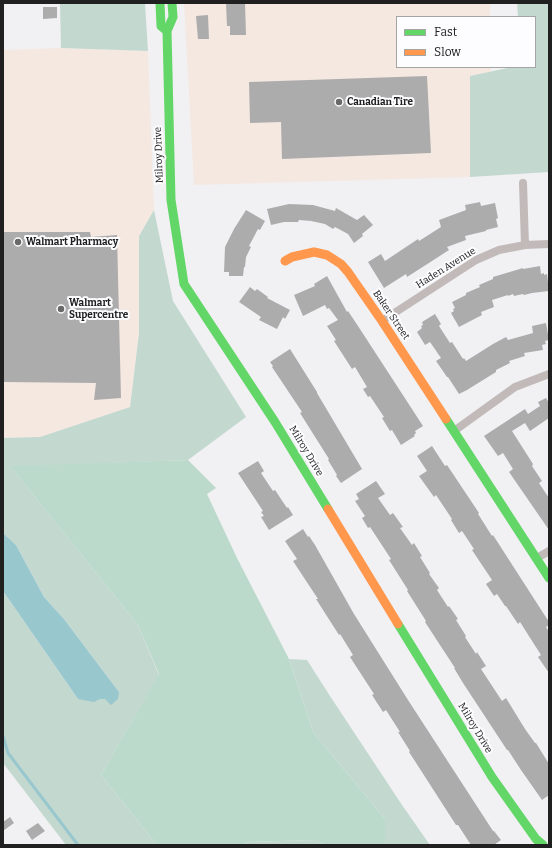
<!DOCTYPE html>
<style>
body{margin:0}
#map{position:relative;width:552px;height:848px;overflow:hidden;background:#f1f0f3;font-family:Bitter,serif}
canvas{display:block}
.frame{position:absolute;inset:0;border:4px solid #202021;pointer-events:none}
.legend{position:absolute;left:396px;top:16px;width:140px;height:52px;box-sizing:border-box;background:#fdfdff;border:1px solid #a5a5a6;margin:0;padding:5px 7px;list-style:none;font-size:12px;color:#202021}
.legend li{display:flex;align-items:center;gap:8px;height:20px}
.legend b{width:20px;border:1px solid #a5a5a6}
</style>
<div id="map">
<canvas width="552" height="848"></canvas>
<div class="frame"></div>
<ul class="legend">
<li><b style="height:5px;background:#63d668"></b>Fast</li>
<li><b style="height:5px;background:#ff974d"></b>Slow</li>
</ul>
</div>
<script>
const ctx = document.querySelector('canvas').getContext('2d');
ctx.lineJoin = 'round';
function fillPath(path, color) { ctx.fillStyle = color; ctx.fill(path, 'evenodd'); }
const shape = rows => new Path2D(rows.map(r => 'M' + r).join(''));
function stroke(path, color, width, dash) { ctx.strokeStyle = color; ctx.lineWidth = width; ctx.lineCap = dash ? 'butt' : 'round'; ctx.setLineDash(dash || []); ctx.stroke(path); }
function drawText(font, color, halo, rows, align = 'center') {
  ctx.font = font + ' Bitter,serif'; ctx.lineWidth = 4; ctx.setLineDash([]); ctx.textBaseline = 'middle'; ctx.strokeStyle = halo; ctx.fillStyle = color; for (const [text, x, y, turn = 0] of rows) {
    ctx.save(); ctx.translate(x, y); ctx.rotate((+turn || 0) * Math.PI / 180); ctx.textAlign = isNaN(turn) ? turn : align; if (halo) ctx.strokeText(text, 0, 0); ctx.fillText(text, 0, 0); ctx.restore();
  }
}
fillPath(shape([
 [184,3,490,3,490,17,397,17,397,67,491,67,491,72,470,76,470,177,194,185],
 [61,48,148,51,154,210,139,236,139,333,130,407,40,437,3,438,3,50]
]), '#f4e8e1');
fillPath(shape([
 [60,3,145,3,148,51,61,48],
 [517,3,549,3,549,172,470,177,470,76,512,67,535,67,535,17,518,17],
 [154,210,173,301,246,417,188,460,11,467,138,625,159,675,101,775,157,845,66,845,3,763,3,591,78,699,105,699,119,692,64,619,44,597,16,545,3,533,3,438,40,437,130,407,139,333,139,236],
 [289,659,307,660,330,696,402,805,430,845,385,845,385,819,313,732],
 [315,840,325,845,242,845,247,842]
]), '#c3d9d0');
fillPath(shape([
 [188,460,216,488,207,494,237,558,289,659,313,732,385,819,385,845,325,845,315,840,247,842,242,845,157,845,101,775,159,674,138,625,10,466]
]), '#bcdacc');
fillPath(shape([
 [3,533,16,545,44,597,64,619,119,692,118,699,111,705,105,699,100,699,94,702,78,699,3,591]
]), '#99c7ce');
stroke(shape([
 [3,736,8,753,78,845]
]), '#99c7ce', 3);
fillPath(shape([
 [226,3,245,3,246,35,230,35,230,26,227,26],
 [43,7,57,7,57,18,43,19],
 [208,15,209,39,198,39,196,16],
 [427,76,431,153,282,159,281,122,250,123,249,82],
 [480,202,481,206,495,203,498,218,496,219,498,227,486,230,486,231,465,236,466,240,447,247,449,250,432,261,407,277,406,274,384,288,368,262,381,254,385,261,418,239,419,241,441,227,439,220,466,210,465,205],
 [289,204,313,205,335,211,336,208,357,220,364,215,373,225,362,234,363,236,354,243,348,234,335,227,333,229,325,224,311,221,299,220,298,222,284,222,271,225,267,209],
 [246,210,265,221,260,230,258,229,249,246,251,247,246,257,245,267,244,267,243,276,229,276,229,272,224,272,225,247,234,229],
 [3,232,90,232,91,237,117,235,121,398,94,400,96,383,3,382],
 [540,266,541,274,544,273,544,275,547,274,549,291,532,293,524,295,523,294,514,296,513,294,508,296,508,295,492,300,494,307,481,312,482,315,459,327,451,313,454,311,453,309,455,308,452,302,466,295,466,293,480,287,479,285,493,279,493,277,523,268,523,269],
 [327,276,347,312,348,311,358,326,423,426,415,431,416,433,414,435,415,436,401,445,392,430,390,431,382,418,384,417,370,396,368,397,363,389,367,387,355,367,352,369,334,341,336,340,327,326,338,320,329,308,327,309,325,305,303,316,294,295,315,286,314,284],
 [250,287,255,291,257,289,268,297,267,298,290,310,285,319,283,317,277,329,259,320,261,317,239,302],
 [435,314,441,324,439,326,450,343,452,342,463,359,464,358,466,361,493,344,506,337,508,340,533,333,532,326,546,323,549,340,545,341,546,344,542,345,543,350,524,353,525,356,509,361,510,363,496,370,496,372,467,390,459,394,448,377,447,377,436,361,441,358,430,342,425,345,417,332,422,328,421,326,423,325,422,322],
 [290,349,317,392,317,393,362,469,341,483,336,476,337,475,328,460,329,459,300,413,302,412,272,367,273,366,270,362],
 [546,398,549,403,549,418,530,431,525,423,512,431,533,464,532,466,542,481,539,483,549,498,549,530,509,472,513,469,503,453,498,456,484,436,525,409,528,414,540,406,538,402],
 [432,446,445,466,447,465,479,513,478,514,480,517,492,536,493,535,549,622,549,625,546,627,549,632,549,673,538,657,541,655,520,622,518,624,506,606,505,606,497,594,494,596,486,584,492,580,472,550,474,549,462,531,459,533,451,520,452,519,436,495,434,497,419,476,427,471,417,456],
 [258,461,264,471,261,473,273,491,275,490,287,508,288,507,293,515,269,530,261,517,264,516,261,512,263,511,238,473],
 [376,481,385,494,378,498,390,515,393,513,403,527,400,528,412,545,414,543,422,556,420,557,430,573,429,574,439,588,437,590,448,607,449,606,458,619,456,620,466,636,465,637,476,654,477,652,486,666,481,669,502,701,506,698,525,729,535,743,536,743,549,764,549,795,542,800,521,770,508,750,507,750,463,683,454,668,455,668,425,622,426,621,407,591,408,590,389,560,391,559,370,527,368,528,362,518,365,516,355,501,359,499,356,494],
 [303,529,308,537,309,536,315,545,354,614,408,700,493,831,494,831,501,840,494,845,471,845,458,825,456,825,420,769,409,752,410,751,398,732,400,732,386,710,383,712,372,695,374,694,350,657,353,655,340,634,339,635,316,599,318,599,293,561,297,559,285,541],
 [10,817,14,823,3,831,3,822],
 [38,823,45,831,32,840,26,831]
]), '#adacad');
stroke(shape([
 [523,183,525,245],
 [382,321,476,260,499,250,525,245,549,244],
 [454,431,515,387,549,374],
 [537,558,549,551]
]), '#c1bab9', 8);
stroke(shape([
 [160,3,161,26,167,31],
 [172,3,173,17,167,31,171,200,184,284,275,422,328,509],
 [446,419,549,578],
 [398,624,492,777,536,839,543,845]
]), '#63d668', 9);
stroke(shape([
 [285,261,292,257,314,252,327,255,341,264,348,272,382,321,446,419],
 [328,509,398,624]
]), '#ff974d', 9);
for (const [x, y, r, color] of [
 [339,102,4,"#69696a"],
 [18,242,4,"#69696a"],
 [61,309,4,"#69696a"]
]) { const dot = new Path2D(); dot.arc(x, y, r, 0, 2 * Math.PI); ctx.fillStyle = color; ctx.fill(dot); stroke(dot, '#fdfdff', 1.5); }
drawText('bold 10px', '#202021', '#fdfdff', [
 ["Canadian Tire",347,102],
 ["Walmart Pharmacy",26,242],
 ["Walmart",69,303],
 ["Supercentre",69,315]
], 'left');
drawText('10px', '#202021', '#fdfdff', [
 ["Milroy Drive",159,155,-92],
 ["Haden Avenue",446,268,-32],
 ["Baker Street",391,315,56],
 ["Milroy Drive",306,451,59],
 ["Milroy Drive",475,728,59]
]);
</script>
